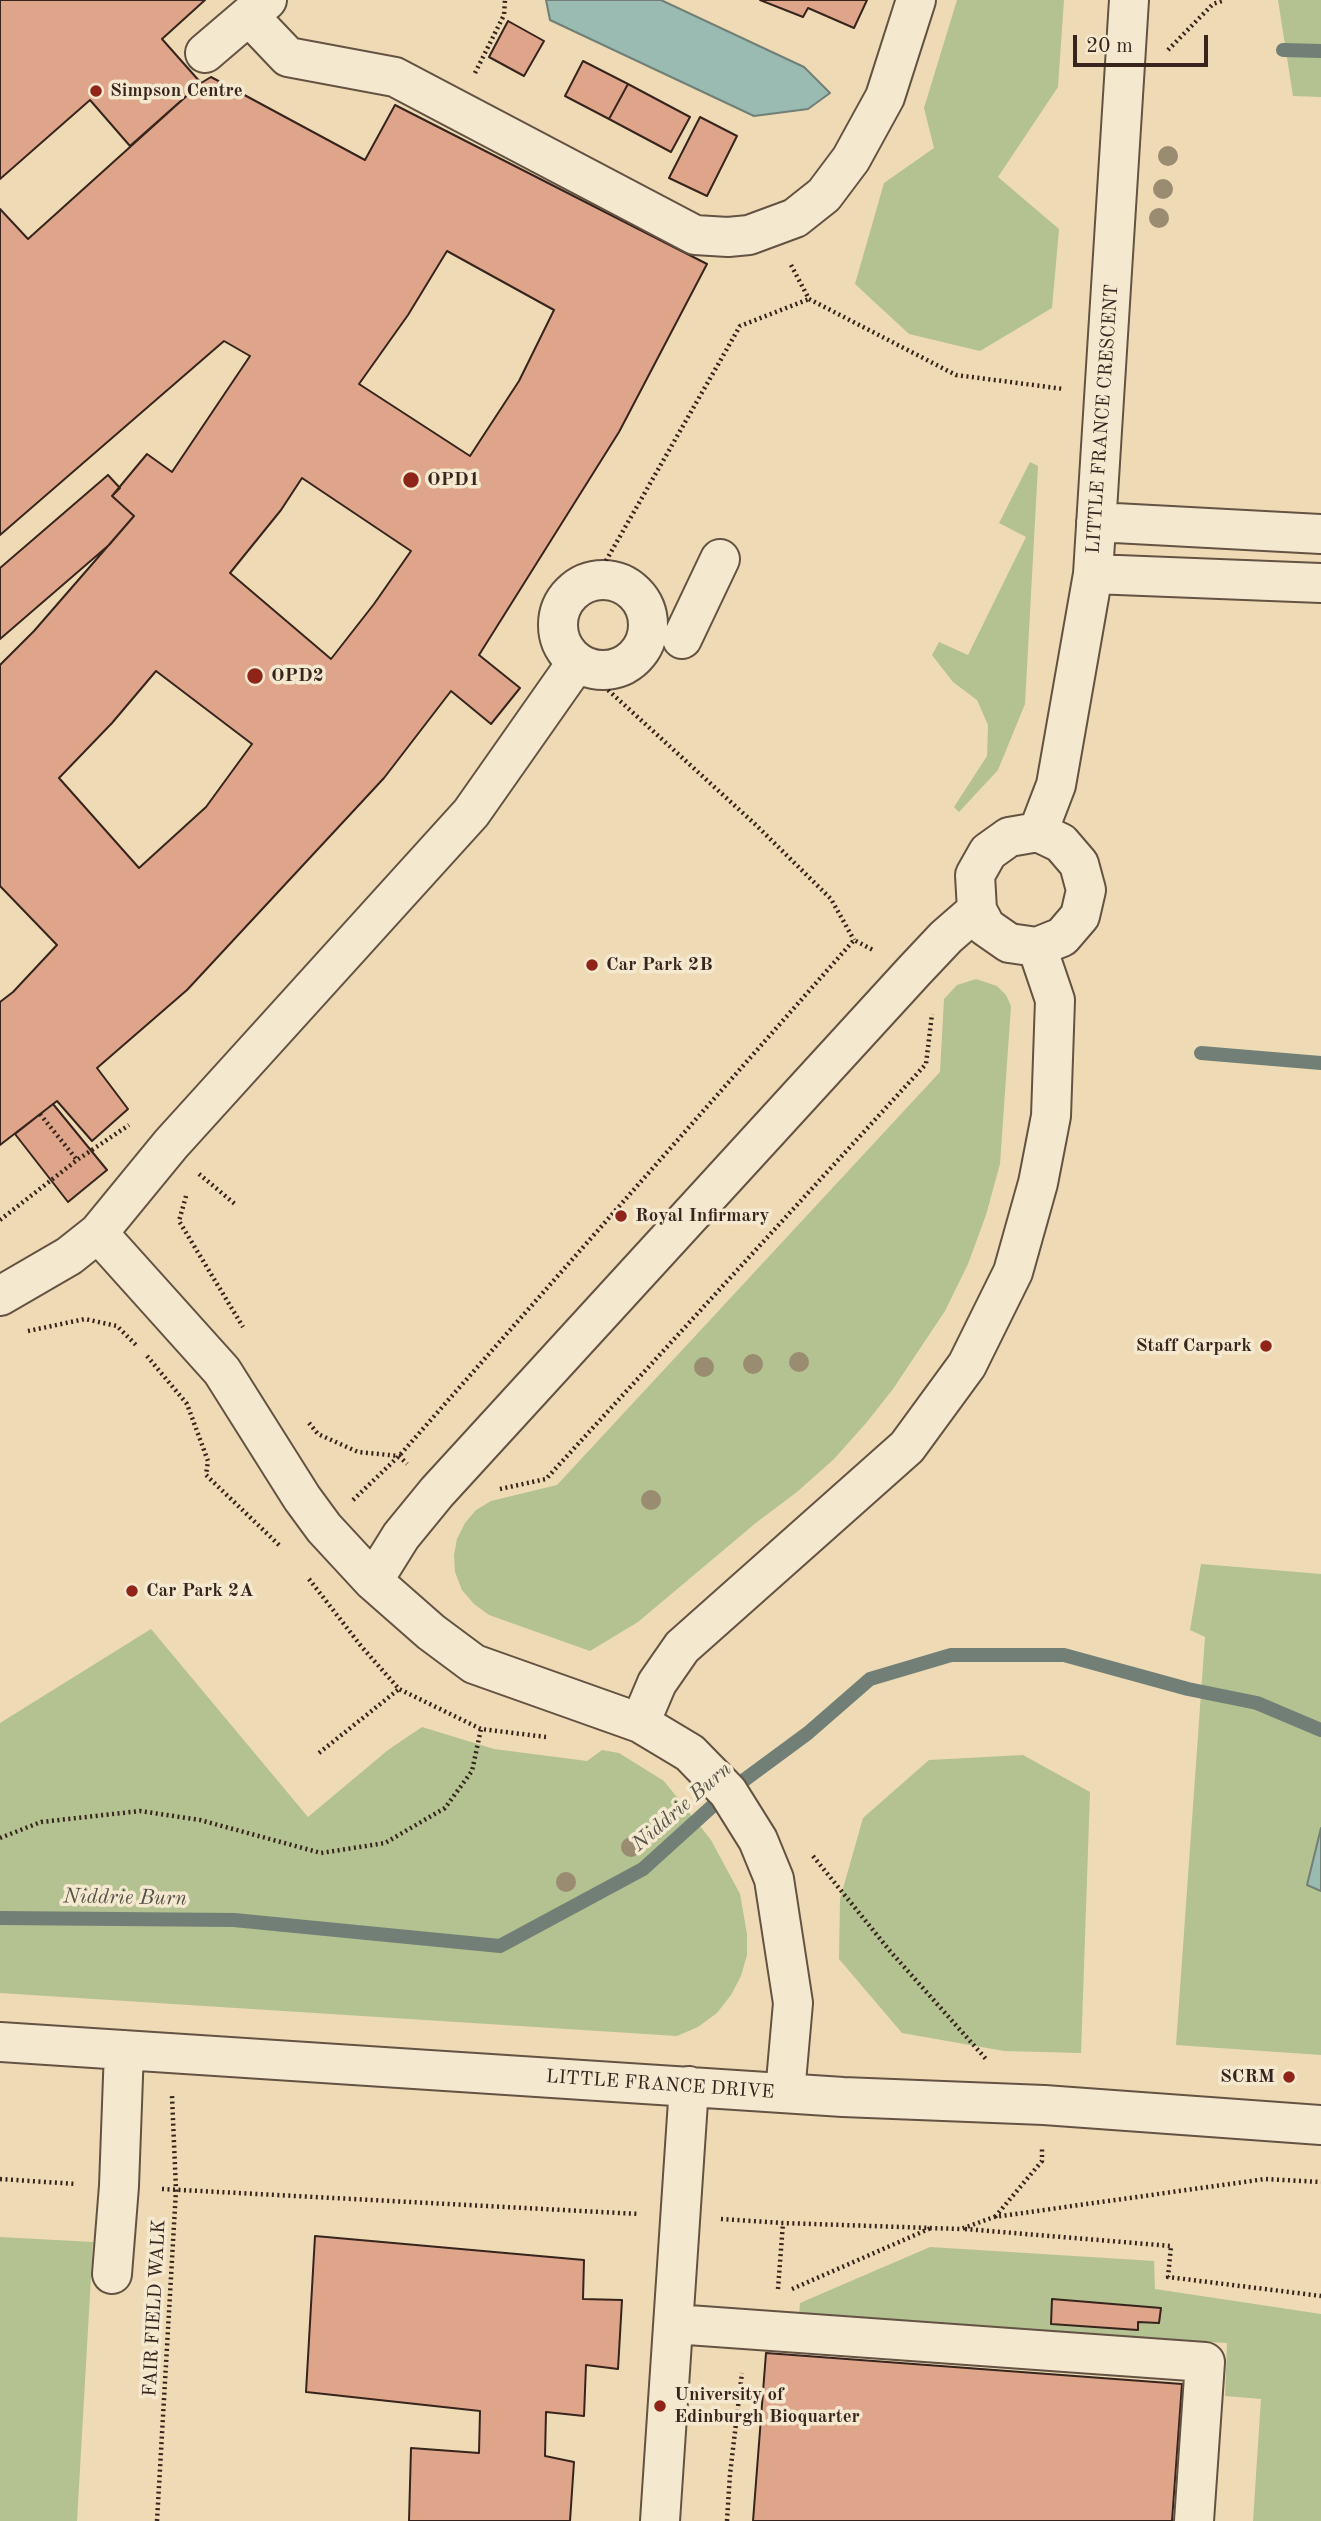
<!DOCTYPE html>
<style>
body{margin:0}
#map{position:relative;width:1321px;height:2521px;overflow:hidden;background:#eedbb5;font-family:"Old Standard TT",serif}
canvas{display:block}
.scale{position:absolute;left:1073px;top:35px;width:135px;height:32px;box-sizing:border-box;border:4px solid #36241d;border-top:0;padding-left:9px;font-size:21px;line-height:24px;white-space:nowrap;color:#36241d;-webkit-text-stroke:5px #f4e8cf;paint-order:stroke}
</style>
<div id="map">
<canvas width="1321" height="2521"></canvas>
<div class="scale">20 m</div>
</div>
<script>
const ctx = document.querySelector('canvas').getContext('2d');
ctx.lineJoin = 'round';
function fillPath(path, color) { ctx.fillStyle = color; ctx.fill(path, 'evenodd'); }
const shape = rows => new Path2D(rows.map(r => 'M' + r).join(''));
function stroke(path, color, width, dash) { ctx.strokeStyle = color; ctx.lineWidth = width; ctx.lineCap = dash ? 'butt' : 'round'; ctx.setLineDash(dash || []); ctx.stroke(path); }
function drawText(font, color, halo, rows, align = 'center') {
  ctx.font = font + ' "Old Standard TT",serif'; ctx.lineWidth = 7; ctx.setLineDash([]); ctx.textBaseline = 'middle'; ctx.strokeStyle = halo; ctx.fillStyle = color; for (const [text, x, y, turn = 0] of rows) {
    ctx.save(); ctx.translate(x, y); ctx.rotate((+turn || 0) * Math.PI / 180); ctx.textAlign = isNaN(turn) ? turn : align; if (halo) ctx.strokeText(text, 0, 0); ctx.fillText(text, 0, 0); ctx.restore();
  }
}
fillPath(shape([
 [957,0,1064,0,1058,87,998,177,1059,229,1052,308,980,351,909,334,855,284,884,183,934,148,924,108],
 [1278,0,1321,0,1321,97,1293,96],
 [1030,462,1038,466,1025,704,998,770,959,812,954,807,987,756,988,725,977,700,953,682,932,655,939,642,968,655,1026,537,999,523],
 [976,979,997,986,1006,995,1011,1006,1000,1164,986,1215,968,1264,945,1311,893,1389,867,1422,834,1459,797,1492,757,1522,638,1622,590,1651,489,1615,474,1604,462,1590,455,1572,454,1555,457,1539,465,1523,476,1510,491,1501,557,1485,940,1072,944,999,957,985],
 [1201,1564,1321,1574,1321,2055,1176,2045,1205,1637,1190,1630],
 [151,1629,308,1817,388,1750,422,1727,494,1749,587,1761,602,1750,619,1753,664,1781,711,1840,740,1894,747,1934,747,1955,741,1976,731,1995,717,2013,698,2027,677,2036,0,1993,0,1723],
 [1023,1755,1090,1792,1081,2053,1004,2051,902,2033,839,1959,840,1899,863,1818,929,1760],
 [0,2237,93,2242,77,2521,0,2521],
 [930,2247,1154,2261,1155,2289,1321,2314,1321,2521,1253,2521,1261,2399,1225,2396,1227,2343,799,2316,800,2303]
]), '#b4c191');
const water = shape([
 [546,0,661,0,804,67,830,93,808,109,754,116,550,20,546,0],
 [1321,1828,1321,1891,1307,1885,1321,1828]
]);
fillPath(water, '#99bbb1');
stroke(water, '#717f76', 2);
stroke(shape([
 [1283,50,1321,51],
 [1201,1053,1321,1063],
 [0,1918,234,1920,500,1946,643,1869,728,1792,808,1733,870,1679,951,1655,1064,1655,1188,1689,1257,1703,1321,1730]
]), '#717f76', 14);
const building = shape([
 [0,0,205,0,162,39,201,83,130,146,90,100,0,179,0,0],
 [760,0,867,0,854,28,808,8,803,17,760,0],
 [508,21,544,41,524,76,489,57,508,21],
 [583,61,628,84,609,119,565,96,583,61],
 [211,77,365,160,395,105,707,264,619,432,479,655,520,688,491,724,451,691,384,778,187,990,97,1068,128,1109,92,1141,57,1101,0,1145,0,1002,13,992,57,945,0,886,0,665,34,631,134,516,112,496,147,454,172,472,250,356,224,341,0,535,0,209,28,239,201,83,211,77],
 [447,251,554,310,519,381,470,456,359,384,408,315,447,251],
 [302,478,411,551,374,604,331,659,230,573,281,510,302,478],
 [156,671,252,744,206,807,139,868,59,778,112,723,156,671],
 [628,84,690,117,671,152,609,119,628,84],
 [700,117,737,136,707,196,669,178,700,117],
 [108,475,120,488,112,496,134,516,109,545,0,639,0,568,108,475],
 [53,1104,107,1170,68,1202,15,1134,53,1104],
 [315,2236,584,2260,583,2299,622,2300,618,2369,586,2365,584,2416,546,2412,545,2456,574,2462,570,2521,409,2521,411,2448,479,2453,480,2411,306,2392,315,2236],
 [1052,2299,1161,2308,1159,2323,1138,2322,1138,2330,1051,2324,1052,2299],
 [766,2353,1182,2384,1172,2521,753,2521,766,2353]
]);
fillPath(building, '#dfa58a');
stroke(building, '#36241d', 2);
const minor = shape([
 [249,16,288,57,395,77,695,235,728,237,749,235,795,218,824,195,851,159,885,97,916,0],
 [205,53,267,0],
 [1096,522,1321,534],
 [1093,574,1321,583],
 '558 625a45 45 0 1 1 90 0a45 45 0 1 1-90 0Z',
 [682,639,720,559],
 [1038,832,1056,785,1093,574,1129,0],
 [1038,832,1061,843,1079,864,1086,890,1080,916,1062,937,1037,947,1009,943,986,927,977,910,975,875,988,852,1009,837,1038,832],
 [98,1233,222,1371,302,1498,324,1528,373,1581,431,1632,474,1664,640,1723,690,1753,728,1792,758,1840,774,1879,793,2003,785,2093],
 [0,1296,69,1256,98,1233,171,1144,471,813,577,662],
 [373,1581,401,1536,437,1492,914,971,946,937,977,910],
 [640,1723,657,1683,682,1647,907,1447,967,1365,1013,1272,1038,1183,1051,1116,1055,1000,1037,947],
 [0,2042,843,2097,1044,2105,1321,2125],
 [112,2274,119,2186,124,2050],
 [674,2324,1205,2362,1194,2521],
 [660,2521,689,2086]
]);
stroke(minor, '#645243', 42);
stroke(shape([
 [1168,50,1213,4,1225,0],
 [475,73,504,15,505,0],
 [791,265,809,299,956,375,1064,389],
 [595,580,740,326,809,299],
 [608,690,756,825,831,899,854,940],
 [40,1114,77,1160],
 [199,1174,235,1204],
 [186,1196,179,1221,243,1327],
 [0,1220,77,1160,129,1125],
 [28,1331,85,1319,117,1326,138,1347],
 [147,1356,187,1404,208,1461,206,1475,280,1546],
 [309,1423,318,1434,358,1452,399,1456,407,1464],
 [500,1489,546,1479,926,1064,932,1014],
 [353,1500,399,1456,854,940,875,951],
 [309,1579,361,1646,399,1689,481,1729,546,1737],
 [319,1753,399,1689],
 [0,1838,41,1822,140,1811,200,1820,321,1853,385,1843,445,1808,472,1771,481,1729],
 [813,1856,890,1951,986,2059],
 [0,2179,76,2184],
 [162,2189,639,2214],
 [995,2217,1042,2161,1042,2148],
 [721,2219,783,2223,961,2229,994,2217,1265,2179,1321,2182],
 [965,2229,1171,2246,1168,2277,1321,2296],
 [778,2289,783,2223],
 [792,2289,931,2228],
 [157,2521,176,2190,172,2096],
 [727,2521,730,2474,742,2373]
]), '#36241d', 4.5, [2, 3.5]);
stroke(minor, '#f4e8cf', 38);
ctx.fillStyle = '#9a8c71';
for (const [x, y] of [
 [1168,156],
 [1163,189],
 [1159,218],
 [799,1362],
 [753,1364],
 [704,1367],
 [651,1500],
 [631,1847],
 [566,1882]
]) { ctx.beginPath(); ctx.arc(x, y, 10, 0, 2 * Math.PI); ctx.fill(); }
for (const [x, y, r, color] of [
 [96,91,7,"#8f2418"],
 [411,480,9,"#8f2418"],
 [255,676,9,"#8f2418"],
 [592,965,7,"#8f2418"],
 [621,1216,7,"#8f2418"],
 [1266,1346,7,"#8f2418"],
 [132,1591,7,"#8f2418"],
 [1289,2077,7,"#8f2418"],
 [660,2406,7,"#8f2418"]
]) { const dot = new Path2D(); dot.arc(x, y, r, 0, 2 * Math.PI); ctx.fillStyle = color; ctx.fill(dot); stroke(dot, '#f4e8cf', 2.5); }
drawText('bold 19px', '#36241d', '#f4e8cf', [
 ["Simpson Centre",110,91],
 ["OPD1",427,480],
 ["OPD2",271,676],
 ["Car Park 2B",606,965],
 ["Royal Infirmary",635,1216],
 ["Staff Carpark",1252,1346,"right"],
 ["Car Park 2A",146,1591],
 ["SCRM",1275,2077,"right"],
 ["University of",674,2395],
 ["Edinburgh Bioquarter",674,2417]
], 'left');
drawText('19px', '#36241d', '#f4e8cf', [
 ["LITTLE FRANCE CRESCENT",1103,419,-86],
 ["LITTLE FRANCE DRIVE",660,2085,4],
 ["FAIR FIELD WALK",155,2308,-87]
]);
drawText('italic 21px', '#545149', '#f4e8cf', [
 ["Niddrie Burn",682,1807,-41],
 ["Niddrie Burn",125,1898,1]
]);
</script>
